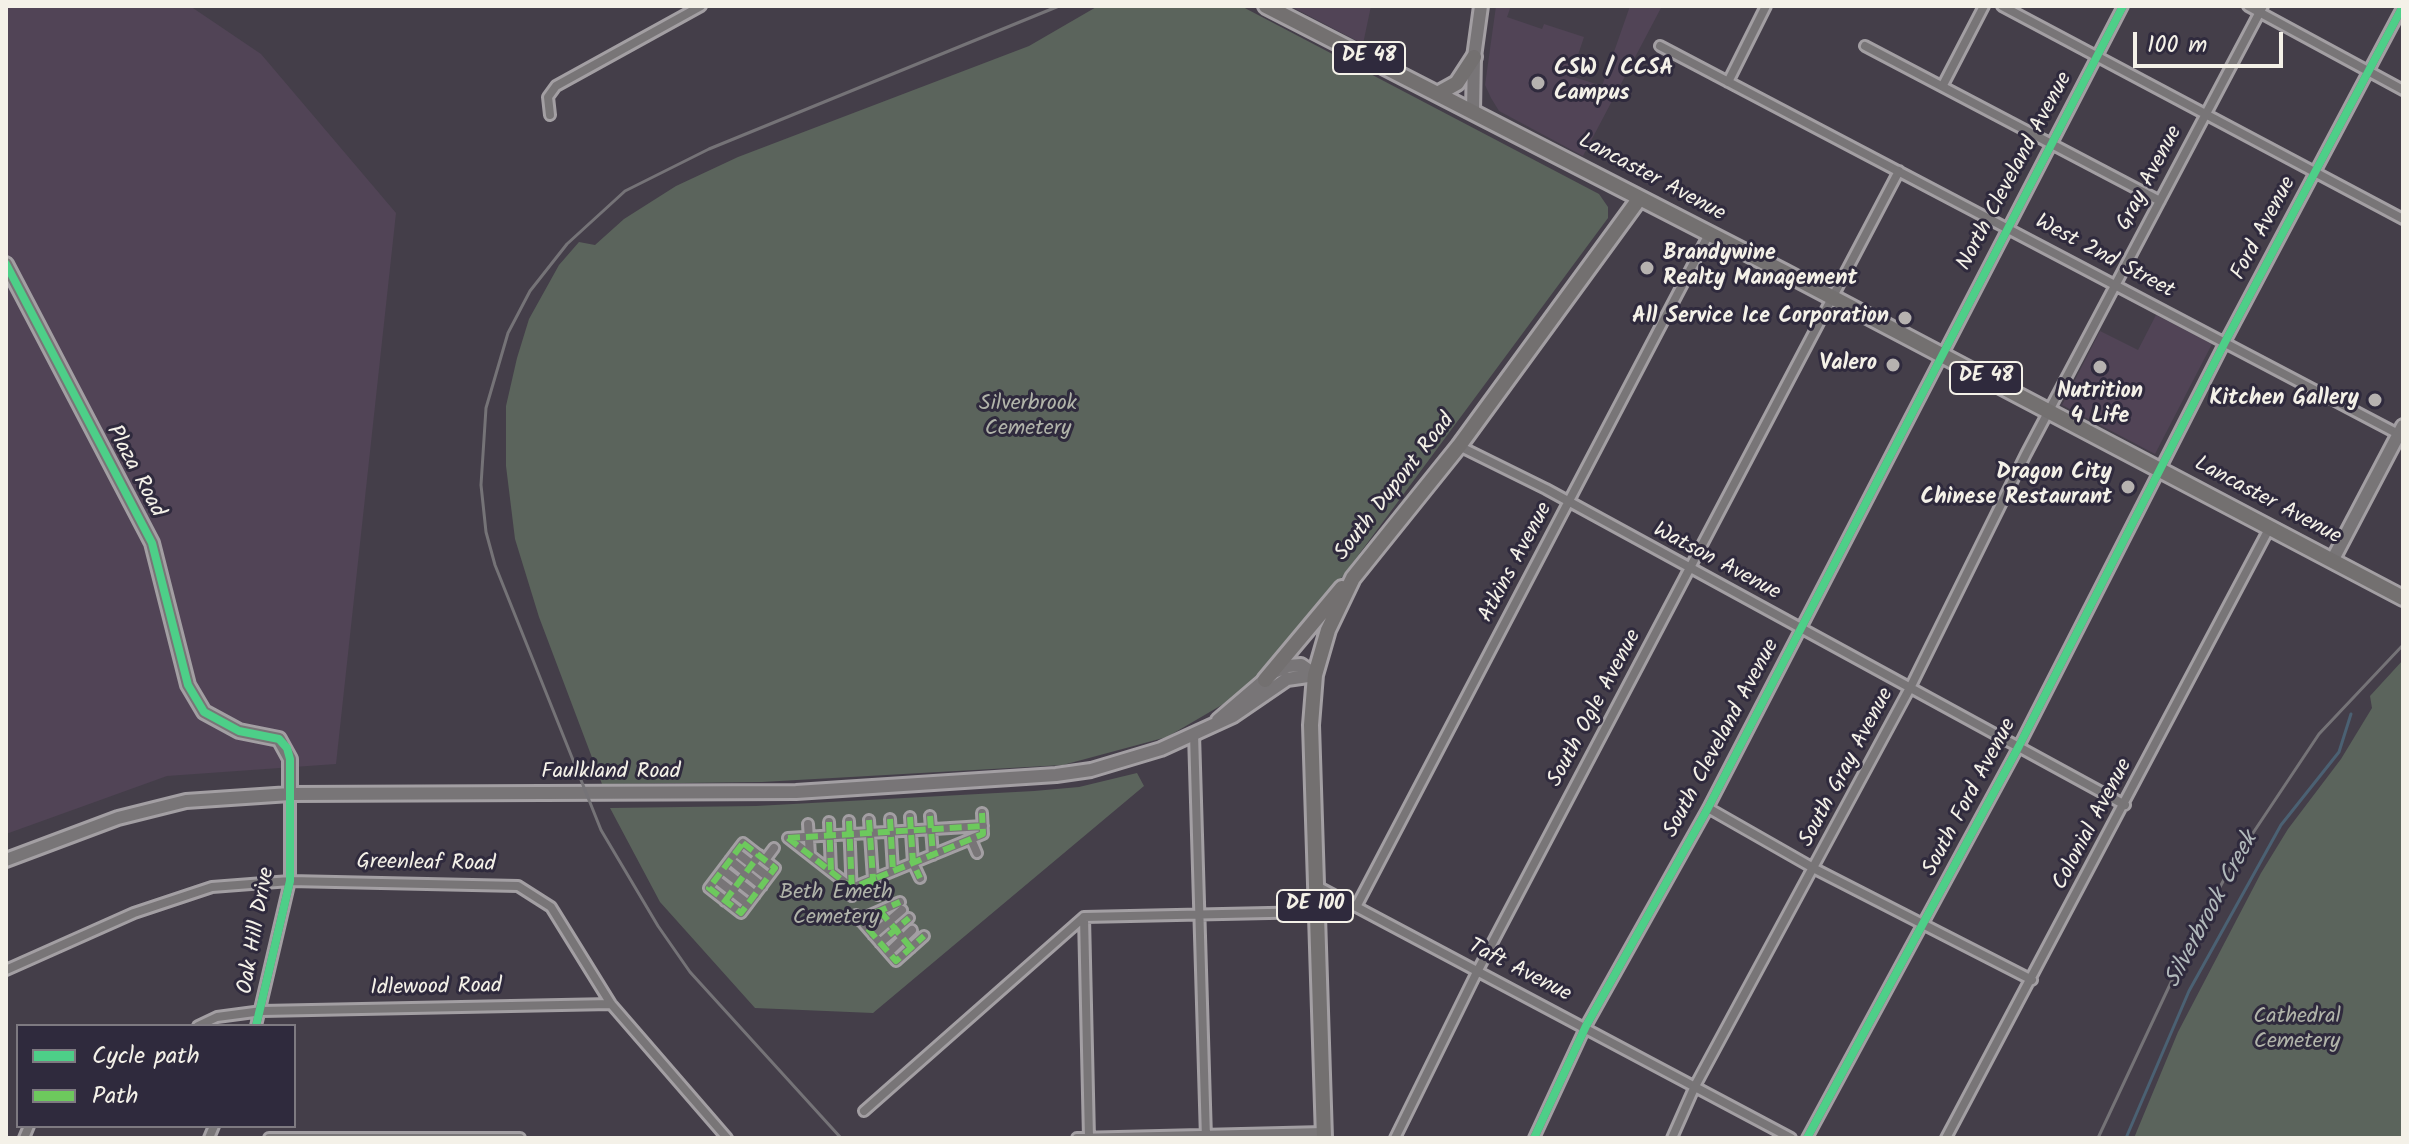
<!DOCTYPE html>
<style>
body{margin:0}
#map{position:relative;width:2409px;height:1144px;overflow:hidden;background:#443e49;font-family:Kalam,sans-serif}
canvas{display:block}
.frame{position:absolute;inset:0;border:8px solid #f4f1e8;pointer-events:none}
.legend{position:absolute;left:16px;top:1024px;width:280px;height:104px;box-sizing:border-box;background:#2f2a3d;border:2px solid #7e7a81;margin:0;padding:10px 14px;list-style:none;font-size:24px;color:#f4f1e8}
.legend li{display:flex;align-items:center;gap:16px;height:40px}
.legend b{width:40px;border:2px solid #7e7a81}
.scale{position:absolute;left:2133px;top:32px;width:150px;height:36px;box-sizing:border-box;border:4px solid #f4f1e8;border-top:0;padding-left:10px;font-size:24px;line-height:28px;white-space:nowrap;color:#f4f1e8;-webkit-text-stroke:6px #2f2a3d;paint-order:stroke}
</style>
<div id="map">
<canvas width="2409" height="1144"></canvas>
<div class="frame"></div>
<ul class="legend">
<li><b style="height:10px;background:#4dcf88"></b>Cycle path</li>
<li><b style="height:10px;background:#6dc95d"></b>Path</li>
</ul>
<div class="scale">100 m</div>
</div>
<script>
const ctx = document.querySelector('canvas').getContext('2d');
ctx.lineJoin = 'round';
function fillPath(path, color) { ctx.fillStyle = color; ctx.fill(path, 'evenodd'); }
const shape = rows => new Path2D(rows.map(r => 'M' + r).join(''));
function stroke(path, color, width, dash) { ctx.strokeStyle = color; ctx.lineWidth = width; ctx.lineCap = dash ? 'butt' : 'round'; ctx.setLineDash(dash || []); ctx.stroke(path); }
function drawText(font, color, halo, rows, align = 'center') {
  ctx.font = font + ' Kalam,sans-serif'; ctx.lineWidth = 6; ctx.setLineDash([]); ctx.textBaseline = 'middle'; ctx.strokeStyle = halo; ctx.fillStyle = color; for (const [text, x, y, turn = 0] of rows) {
    ctx.save(); ctx.translate(x, y); ctx.rotate((+turn || 0) * Math.PI / 180); ctx.textAlign = isNaN(turn) ? turn : align; if (halo) ctx.strokeText(text, 0, 0); ctx.fillText(text, 0, 0); ctx.restore();
  }
}
fillPath(shape([
 [6,6,190,6,261,54,396,213,336,764,167,776,6,834],
 [1290,6,1371,6,1363,44],
 [1496,6,1511,6,1507,17,1542,29,1544,24,1584,37,1571,76,1602,86,1630,6,1662,6,1583,156,1499,111,1491,98,1485,85],
 [2156,315,2212,344,2155,454,2062,405,2100,331,2138,350]
]), '#514456');
fillPath(shape([
 [1098,6,1241,6,1599,194,1608,207,1608,218,1297,638,1232,699,1167,737,1063,765,762,782,602,784,539,617,515,539,506,466,506,406,517,358,529,319,559,265,579,242,595,245,624,219,676,186,738,157,1029,46],
 [2403,660,2403,1138,2134,1138,2178,1032,2261,873,2288,829,2341,759,2372,708,2370,696],
 [1137,773,1144,786,873,1013,755,1008,660,902,610,808,756,806,1034,791,1079,787]
]), '#5b645c');
stroke(shape([
 [2126,1138,2189,991,2281,825,2339,752,2351,714]
]), '#4b6173', 3);
const street = shape([
 [2002,6,2403,219],
 [2248,6,2403,90],
 [1660,46,2402,436],
 [1865,46,2160,201],
 [1728,82,1766,6],
 [1943,85,1984,6],
 [550,115,548,97,556,86,701,6],
 [1459,446,1546,489,2125,805],
 [1194,734,1206,1138],
 [1708,808,1815,869,2032,980],
 [930,816,933,855],
 [910,817,913,863,920,878],
 [890,819,893,871],
 [869,820,873,879,878,895],
 [849,821,852,896],
 [829,822,831,871],
 [808,824,810,855],
 [788,838,852,888,983,834,982,813],
 [788,838,983,826],
 [971,839,977,853],
 [743,843,775,868,741,913,709,888,743,843],
 [736,852,768,877],
 [730,860,762,886],
 [765,860,774,848],
 [723,870,755,895],
 [716,879,748,904],
 [1315,885,1791,1138],
 [725,901,759,855],
 [1356,907,1709,234],
 [880,911,911,948],
 [856,915,896,961,924,936],
 [1084,917,1089,1138],
 [859,920,900,902],
 [873,935,902,910],
 [880,943,909,918],
 [889,952,912,930],
 [6,970,134,913,212,887,290,881,518,886,551,907,611,1004,727,1138],
 [198,1026,217,1017,262,1011,611,1004],
 [256,1026,290,881,290,794],
 [864,1111,1084,917,1315,912],
 [24,1138,29,1126],
 [209,1138,214,1126],
 [269,1138,520,1138],
 [1077,1138,1324,1132],
 [1395,1138,1477,972,1899,171],
 [1534,1138,1586,1026,1708,808,2123,6],
 [1672,1138,1695,1086,1911,686,2026,454,2263,6],
 [1807,1138,2019,746,2225,342,2403,6],
 [1946,1138,2270,527]
]);
const secondary = shape([
 [1473,111,1474,57,1481,6],
 [6,264,152,543,188,685,204,712,239,731,279,739,290,759,290,794],
 [2332,561,2403,426],
 [1218,720,1274,672,1288,666,1301,665,1315,675],
 [6,860,118,818,186,801,290,794,796,792,1056,775,1091,770,1161,749,1233,716,1287,679,1315,675]
]);
const primary = shape([
 [1266,6,1784,272,2403,598],
 [1439,93,1457,83,1474,57],
 [1265,680,1342,588],
 [1324,1138,1311,725,1315,675,1328,630,1353,578,1459,446,1639,199]
]);
stroke(street, '#a39fa3', 14);
stroke(secondary, '#a39fa3', 18);
stroke(primary, '#a39fa3', 20);
stroke(street, '#787577', 8);
stroke(secondary, '#787577', 12);
stroke(primary, '#737070', 14);
stroke(shape([
 [841,1138,690,972,658,926,601,830,495,565,486,532,481,485,486,408,508,333,530,291,567,244,625,191,709,149,1059,6],
 [2098,1138,2189,944,2233,863,2319,734,2403,645]
]), '#757377', 3);
stroke(shape([
 [930,816,933,855],
 [910,817,913,863,920,878],
 [890,819,893,871],
 [869,820,873,879,878,895],
 [849,821,852,892],
 [829,822,831,871],
 [788,838,852,888,983,834,982,813],
 [788,838,983,826],
 [743,843,775,868,741,913,709,888,743,843],
 [725,901,759,855],
 [880,911,911,948],
 [856,915,896,961,924,936],
 [859,920,900,902],
 [889,935,909,918]
]), '#6dc95d', 6, [12, 6]);
stroke(shape([
 [6,264,152,543,188,685,204,712,239,731,279,739,287,748,290,759,290,881,256,1026],
 [1534,1138,1586,1026,1708,808,2123,6],
 [1807,1138,2019,746,2225,342,2403,6]
]), '#4dcf88', 8);
for (const [x, y, r, color] of [
 [1538,83,8,"#b6b2b0"],
 [1647,268,8,"#b6b2b0"],
 [1905,318,8,"#b6b2b0"],
 [1893,365,8,"#b6b2b0"],
 [2100,367,8,"#b6b2b0"],
 [2375,400,8,"#b6b2b0"],
 [2128,487,8,"#b6b2b0"]
]) { const dot = new Path2D(); dot.arc(x, y, r, 0, 2 * Math.PI); ctx.fillStyle = color; ctx.fill(dot); stroke(dot, '#2f2a3d', 3); }
for (const [x, y, w] of [
 [1369,58,72],
 [1986,378,72],
 [1315,906,76]
]) { const box = new Path2D(); box.roundRect(x - w / 2, y - 16, w, 32, 6); ctx.fillStyle = '#2f2a3d'; ctx.fill(box); stroke(box, '#f4f1e8', 2); }
drawText('bold 20px', '#f4f1e8', null, [
 ["DE 48",1369,58],
 ["DE 48",1986,378],
 ["DE 100",1315,906]
]);
drawText('bold 22px', '#f4f1e8', '#2f2a3d', [
 ["CSW / CCSA",1554,70,"left"],
 ["Campus",1554,95,"left"],
 ["Brandywine",1663,255,"left"],
 ["Realty Management",1663,280,"left"],
 ["All Service Ice Corporation",1889,318],
 ["Valero",1877,365],
 ["Nutrition",2100,393,"center"],
 ["4 Life",2100,418,"center"],
 ["Kitchen Gallery",2359,400],
 ["Dragon City",2112,474],
 ["Chinese Restaurant",2112,499]
], 'right');
drawText('22px', '#f4f1e8', '#2f2a3d', [
 ["North Cleveland Avenue",2016,172,-62],
 ["Lancaster Avenue",1651,179,28],
 ["Gray Avenue",2151,179,-62],
 ["Ford Avenue",2265,229,-62],
 ["West 2nd Street",2104,258,28],
 ["Plaza Road",134,472,62],
 ["South Dupont Road",1396,488,-52],
 ["Lancaster Avenue",2267,502,28],
 ["Atkins Avenue",1517,563,-62],
 ["Watson Avenue",1716,563,28],
 ["South Ogle Avenue",1596,709,-62],
 ["South Cleveland Avenue",1723,739,-62],
 ["South Gray Avenue",1848,768,-62],
 ["Faulkland Road",611,773],
 ["South Ford Avenue",1971,798,-62],
 ["Colonial Avenue",2094,825,-62],
 ["Greenleaf Road",426,865,1],
 ["Oak Hill Drive",258,931,-80],
 ["Taft Avenue",1519,972,27],
 ["Idlewood Road",436,989,-1]
]);
drawText('22px', '#b1b4aa', '#2f2a3d', [
 ["Silverbrook",1028,405],
 ["Cemetery",1028,430],
 ["Beth Emeth",836,894],
 ["Cemetery",836,919],
 ["Cathedral",2297,1018],
 ["Cemetery",2297,1043]
]);
drawText('italic 24px', '#b1b9bb', '#2f2a3d', [
 ["Silverbrook Creek",2213,911,-62]
]);
</script>
